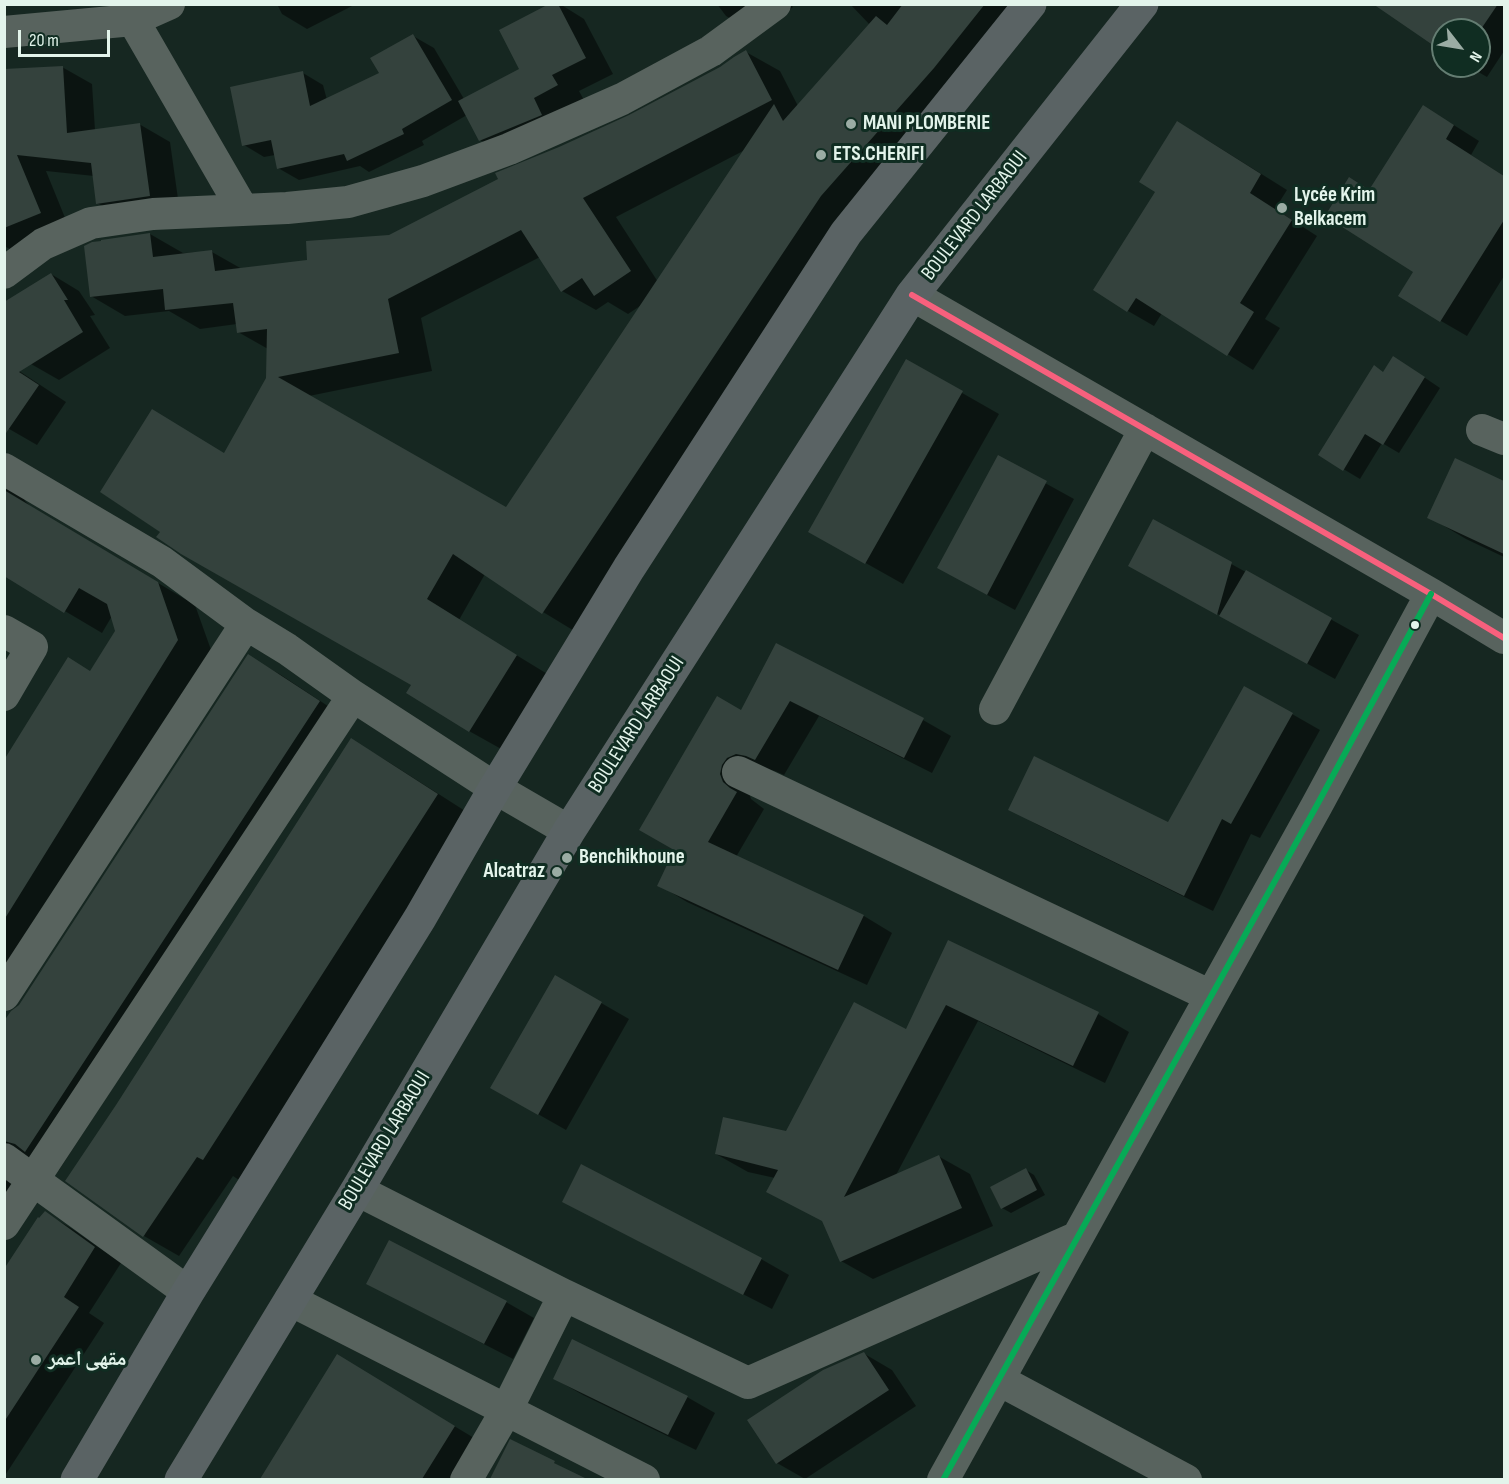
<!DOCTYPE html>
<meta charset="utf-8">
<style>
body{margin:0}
#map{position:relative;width:1509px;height:1484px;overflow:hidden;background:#162721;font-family:"Sofia Sans Condensed",sans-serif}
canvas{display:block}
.frame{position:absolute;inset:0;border:6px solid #e3f4eb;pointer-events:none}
.north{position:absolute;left:1431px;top:18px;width:60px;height:60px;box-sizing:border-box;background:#102d22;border:2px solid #647d72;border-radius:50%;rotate:121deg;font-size:16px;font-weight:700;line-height:24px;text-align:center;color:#e3f4eb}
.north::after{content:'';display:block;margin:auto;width:21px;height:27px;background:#9baca4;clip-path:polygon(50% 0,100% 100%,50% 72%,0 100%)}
.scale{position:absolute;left:18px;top:30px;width:92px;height:27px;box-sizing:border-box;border:3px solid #e3f4eb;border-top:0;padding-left:8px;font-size:18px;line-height:21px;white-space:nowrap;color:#e3f4eb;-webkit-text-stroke:4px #102d22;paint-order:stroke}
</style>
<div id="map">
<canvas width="1509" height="1484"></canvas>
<div class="frame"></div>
<div class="north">N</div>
<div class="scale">20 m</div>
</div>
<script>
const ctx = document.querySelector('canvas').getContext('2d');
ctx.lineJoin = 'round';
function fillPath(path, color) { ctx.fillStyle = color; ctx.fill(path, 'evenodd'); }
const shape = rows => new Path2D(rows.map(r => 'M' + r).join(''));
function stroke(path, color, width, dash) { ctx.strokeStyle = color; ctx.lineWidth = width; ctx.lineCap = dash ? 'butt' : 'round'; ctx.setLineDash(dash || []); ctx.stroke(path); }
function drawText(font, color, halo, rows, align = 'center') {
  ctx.font = font + ' "Sofia Sans Condensed","Noto Naskh Arabic",sans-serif'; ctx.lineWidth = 6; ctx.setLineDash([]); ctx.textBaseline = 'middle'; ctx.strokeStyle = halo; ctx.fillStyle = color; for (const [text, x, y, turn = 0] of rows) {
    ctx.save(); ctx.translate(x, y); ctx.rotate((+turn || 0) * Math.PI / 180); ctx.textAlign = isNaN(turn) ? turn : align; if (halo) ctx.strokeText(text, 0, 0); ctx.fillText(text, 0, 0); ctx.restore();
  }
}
fillPath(shape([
 [277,4,356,4,307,29,282,14],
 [552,4,560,4,584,19,613,74,579,91,585,102,508,156,480,140,467,115,422,141,424,145,369,172,360,166,299,180,278,168,275,155,264,157,244,145,303,73,323,85,327,100,381,74,413,36,434,48,464,99,521,70],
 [717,4,793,4,792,6,793,7,759,35,726,16],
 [850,4,1033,4,968,86,576,632,543,612,485,574,459,620,549,675,503,750,469,731,413,685,268,379,268,349,238,332,237,324,200,329,169,311,125,316,91,296,150,234,183,253,212,252,242,269,309,261,390,236,630,117,720,68,746,52,780,71,798,106,870,25],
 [745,150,658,282,616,217],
 [540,257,562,291,596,310,608,302,628,314,643,304,507,509,309,396,432,371,421,318],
 [1376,4,1504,4,1504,51,1487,77,1468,66,1479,66,1479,30,1443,30,1443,50],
 [62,67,92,84,95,130,139,124,170,142,180,213,128,220,97,203,94,176,46,171,70,230,16,252,4,246,4,71],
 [1449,122,1479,141,1471,155,1504,176,1504,276,1467,336,1441,321,1415,272,1370,191],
 [1204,138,1287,190,1275,209,1317,236,1265,319,1280,328,1253,370,1162,313,1154,326,1128,311],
 [51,274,79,291,95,315,90,316,110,348,59,380,31,364],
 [4,361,66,402,37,445,4,426],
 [906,361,999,414,903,584,846,552],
 [1409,367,1440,388,1399,453,1382,443,1360,479,1320,455,1384,373],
 [998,457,1074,499,1015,610,967,584],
 [1455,460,1504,483,1504,557,1466,539,1429,517],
 [4,483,23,495,25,501,32,508,195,605,215,661,4,1000,4,763,91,672,117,631,112,616,102,633,4,575],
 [1154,521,1359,635,1335,679,1158,581],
 [776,645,923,720,951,736,932,773,819,716,784,775,775,771,765,769,748,790,751,799,764,809,736,857,864,916,892,933,867,985,687,902,659,885,742,712],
 [248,656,281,675,352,722,59,1170,42,1160,15,1227,4,1243,4,1024,20,1006],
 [1292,714,1320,730,1260,838,1251,834,1213,911,1038,825,1010,809,1169,824],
 [352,740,387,761,473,816,239,1180,233,1176,179,1256,144,1236],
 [949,942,1098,1014,1129,1032,1105,1083,978,1021,896,1175,938,1156,970,1174,993,1226,873,1279,841,1261,824,1222,775,1178,748,1172,716,1154,787,1133,906,1031],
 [556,977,629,1019,566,1130,492,1088],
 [582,1166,761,1259,789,1275,772,1309,592,1217],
 [1026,1170,1034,1175,1045,1195,1011,1213,1002,1208],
 [45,1213,71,1228,121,1263,89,1313,104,1323,4,1477,4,1271],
 [396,1299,506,1302,534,1318,513,1359],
 [863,1353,892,1370,916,1406,805,1479,777,1463],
 [338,1356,489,1447,469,1480,262,1480],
 [555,1379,687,1397,715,1413,696,1450,583,1395],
 [511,1441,554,1463,584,1480,492,1480]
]), '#0007');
fillPath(shape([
 [549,4,558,4,586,58,552,75,558,85,534,98,542,115,479,141,458,101,519,69,499,30],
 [903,4,985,4,934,68,821,196,542,614,453,554,427,599,517,655,469,732,406,693,411,685,181,554,156,537,160,532,100,492,152,409,224,453,266,378,267,329,237,333,233,303,165,310,163,289,90,297,84,246,92,242,101,241,101,240,150,233,153,257,212,250,215,271,307,260,306,241,389,235,498,179,495,173,559,147,629,115,720,67,734,57,746,50,772,100,583,198,631,271,594,296,582,278,561,292,521,230,388,299,399,353,278,377,506,507,774,104,783,121,876,16,887,25],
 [1373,4,1498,4,1479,32,1479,30,1443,30,1443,52],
 [413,34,452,100,402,129,404,134,347,161,344,154,277,169,271,140,242,146,230,87,303,71,310,106,379,73,370,58],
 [63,66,67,133,140,123,150,196,96,204,91,163,17,155,41,213,4,228,4,69],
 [1423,105,1454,125,1446,139,1504,176,1504,220,1440,322,1398,296,1413,272,1325,216,1349,177,1369,190],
 [1177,121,1261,174,1250,193,1292,220,1240,303,1254,312,1227,356,1136,298,1127,312,1093,290,1155,192,1139,182],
 [51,273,68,300,64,300,83,332,19,372,39,385,4,436,4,302],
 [1393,356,1425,377,1383,445,1365,434,1343,471,1318,455,1374,365,1383,372],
 [906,359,963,391,865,564,808,532],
 [998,455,1047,481,987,595,937,568],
 [1455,458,1504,481,1504,554,1427,518],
 [4,490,158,582,178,640,4,920,4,760,68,657,90,671,115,631,107,604,79,588,64,613,4,576],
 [1153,519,1232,562,1217,615,1128,566],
 [1246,570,1332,618,1307,664,1219,616],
 [776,643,924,718,904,758,790,701,755,760,746,756,736,754,727,758,722,765,720,774,723,782,730,788,737,792,708,842,864,915,838,970,657,886,674,850,639,830,717,696,741,710],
 [248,654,320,701,25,1152,15,1144,4,1141,4,1021,11,1011,19,1005],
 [1244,686,1293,713,1231,824,1222,819,1184,896,1008,810,1034,756,1168,822],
 [351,738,438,794,203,1160,197,1157,143,1237,65,1181,116,1105],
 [948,940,1099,1012,1073,1066,946,1005,844,1197,939,1155,962,1208,840,1262,822,1221,766,1192,778,1170,715,1154,723,1117,786,1131,854,1002,906,1029],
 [555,975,602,1002,538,1115,490,1088],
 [581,1164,762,1258,743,1295,562,1202],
 [1026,1168,1037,1190,1001,1209,990,1187],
 [45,1211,95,1247,64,1297,79,1307,4,1422,4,1269,38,1217,39,1218],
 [389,1240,507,1301,484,1344,366,1284],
 [572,1339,688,1396,668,1435,553,1379],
 [864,1352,889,1390,776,1464,747,1420,823,1370],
 [337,1354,455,1426,422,1479,260,1479],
 [510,1439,555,1461,554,1463,587,1479,490,1479]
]), '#34423d');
stroke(shape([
 [133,20,243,210],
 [4,32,133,20,169,4],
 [4,273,43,244,91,223,153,214,287,208,348,202,423,181,509,149,622,99,711,51,775,4],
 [912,295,1431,594,1504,638],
 [1482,430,1504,439],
 [4,469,162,562,246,624,287,649,353,696,495,788,569,831],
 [4,631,32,647,4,695],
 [995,709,1145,429],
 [738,772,1211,996],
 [4,995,246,624],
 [4,1159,188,1292],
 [357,1190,564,1295,748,1383,1076,1238],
 [4,1224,353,696],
 [290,1300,644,1480],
 [999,1380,1186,1480],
 [466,1480,506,1411,564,1295],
 [943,1480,1317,805,1431,594]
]), '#58635e', 32);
stroke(shape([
 [77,1480,188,1292,420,918,495,788,629,568,846,233,1030,4],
 [181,1480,357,1190,569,831,912,295,1142,4]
]), '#5a6364', 33);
stroke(shape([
 [912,295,1431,594,1504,638]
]), '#f8607d', 6);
stroke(shape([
 [943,1480,1317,805,1431,594]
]), '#06aa56', 6);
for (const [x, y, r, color] of [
 [851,124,6,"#9baca4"],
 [821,155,6,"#9baca4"],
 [1282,208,6,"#9baca4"],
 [1415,625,5,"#e3f4eb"],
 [567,858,6,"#9baca4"],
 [557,872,6,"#9baca4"],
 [36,1360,6,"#9baca4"]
]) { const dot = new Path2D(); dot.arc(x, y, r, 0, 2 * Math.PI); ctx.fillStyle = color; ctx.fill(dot); stroke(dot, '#102d22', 2); }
drawText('bold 21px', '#e3f4eb', '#102d22', [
 ["MANI PLOMBERIE",863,124],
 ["ETS.CHERIFI",833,155],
 ["Lycée Krim",1294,196],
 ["Belkacem",1294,220],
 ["Benchikhoune",579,858],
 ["Alcatraz",545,872,"right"],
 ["مقهى اعمر",48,1360]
], 'left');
drawText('21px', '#e3f4eb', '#102d22', [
 ["BOULEVARD LARBAOUI",975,216,-52],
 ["BOULEVARD LARBAOUI",637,725,-57],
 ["BOULEVARD LARBAOUI",385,1141,-59]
]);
</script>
